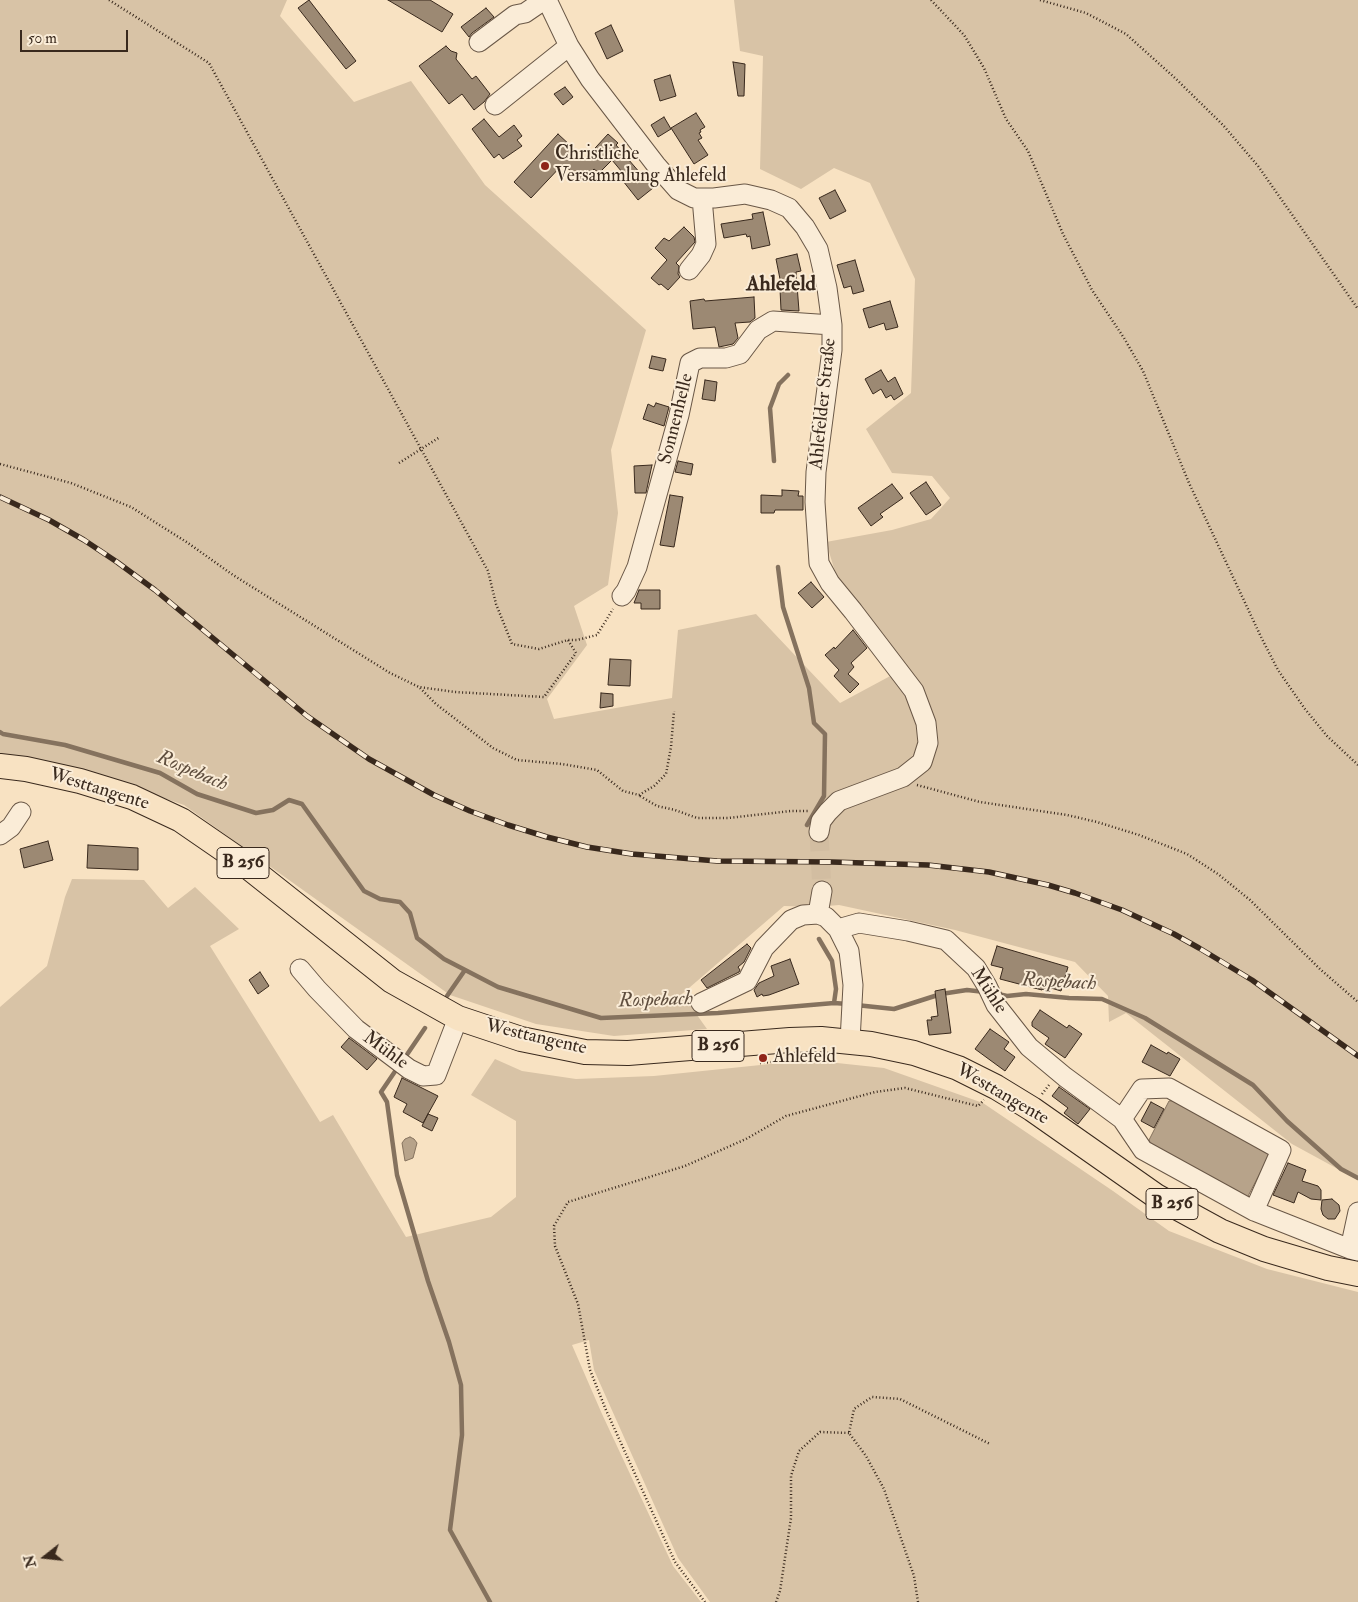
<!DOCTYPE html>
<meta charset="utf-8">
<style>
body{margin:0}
#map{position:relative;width:1358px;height:1602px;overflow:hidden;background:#f8e2c2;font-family:"IM FELL Double Pica",serif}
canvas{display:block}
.north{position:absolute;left:20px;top:1532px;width:50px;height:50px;-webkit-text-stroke:4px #faecd7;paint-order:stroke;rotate:254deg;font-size:14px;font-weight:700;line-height:20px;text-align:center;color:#39291d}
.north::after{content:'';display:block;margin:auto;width:18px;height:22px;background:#39291d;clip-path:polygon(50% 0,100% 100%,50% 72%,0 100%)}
.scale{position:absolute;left:20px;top:30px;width:108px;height:22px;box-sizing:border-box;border:2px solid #39291d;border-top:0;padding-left:6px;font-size:15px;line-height:18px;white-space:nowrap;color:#39291d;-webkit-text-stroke:4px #faecd7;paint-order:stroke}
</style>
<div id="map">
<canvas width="1358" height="1602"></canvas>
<div class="north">N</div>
<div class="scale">50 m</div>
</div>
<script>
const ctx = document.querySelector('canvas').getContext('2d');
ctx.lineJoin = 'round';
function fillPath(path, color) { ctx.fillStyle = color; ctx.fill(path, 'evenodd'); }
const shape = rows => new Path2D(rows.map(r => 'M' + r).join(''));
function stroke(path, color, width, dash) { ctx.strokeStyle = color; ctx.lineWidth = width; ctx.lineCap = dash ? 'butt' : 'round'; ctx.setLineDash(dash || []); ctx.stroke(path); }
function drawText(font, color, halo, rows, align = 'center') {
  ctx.font = font + ' "IM FELL Double Pica",serif'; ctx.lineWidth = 4; ctx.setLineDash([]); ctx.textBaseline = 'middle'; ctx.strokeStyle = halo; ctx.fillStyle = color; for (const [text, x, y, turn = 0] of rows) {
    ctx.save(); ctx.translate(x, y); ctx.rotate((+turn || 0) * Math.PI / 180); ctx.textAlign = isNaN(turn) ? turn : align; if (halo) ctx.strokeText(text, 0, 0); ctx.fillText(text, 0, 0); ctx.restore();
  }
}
fillPath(shape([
 [0,0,287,0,280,16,354,102,411,81,485,185,646,330,611,450,618,513,608,585,574,606,587,645,547,699,554,719,672,698,678,630,756,614,840,703,907,667,840,588,826,542,892,530,931,519,950,498,932,476,892,473,866,429,911,393,915,279,870,183,834,168,801,189,760,169,763,56,740,51,734,0,1358,0,1358,1180,1292,1144,1126,1013,1109,1022,1108,996,1075,962,955,930,839,905,816,907,784,906,682,994,707,1029,614,1036,536,1024,450,995,184,805,96,775,0,754],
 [72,879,144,880,168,908,195,887,239,929,210,946,320,1122,333,1115,406,1237,491,1217,516,1197,516,1121,471,1095,495,1059,522,1071,576,1079,654,1076,809,1060,884,1068,983,1103,1113,1191,1169,1231,1267,1269,1358,1292,1358,1602,710,1602,678,1558,594,1370,589,1340,572,1345,602,1414,673,1566,701,1602,0,1602,0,1007,47,966,65,897]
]), '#d8c3a6');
const water = shape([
 [1180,1100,1272,1150,1246,1200,1154,1151,1149,1140,1169,1101,1180,1100],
 [410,1137,414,1139,417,1143,413,1158,405,1161,402,1143,405,1139,410,1137]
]);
fillPath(water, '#b7a38a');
stroke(water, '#85725e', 1);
stroke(shape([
 [774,461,770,408,779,384,788,375],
 [778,567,783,607,809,688,814,723,825,734,824,796,807,825],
 [0,732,3,734,65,745,160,773,197,794,256,813,273,810,289,800,302,804,364,891,380,899,400,902,410,913,417,938,444,959,498,987,601,1018,718,1013,834,1003,848,1004],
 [819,939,832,961,836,989,834,1003],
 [998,994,1007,996,1026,994,1069,998,1102,999,1145,1018,1253,1085,1287,1121,1341,1169,1358,1178],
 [447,996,465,970],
 [856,1005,894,1009,941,994,967,990,985,992],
 [406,1056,425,1028],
 [396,1070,381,1092,387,1102,397,1175,428,1281,449,1342,461,1385,462,1435,450,1530,490,1602]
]), '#85725e', 4.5);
const building = shape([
 [309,0,356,61,346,69,298,8,309,0],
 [388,0,430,0,453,14,442,32,388,0],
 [486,8,494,17,472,33,469,37,461,27,486,8],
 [611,25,623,51,607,59,595,33,611,25],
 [446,46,451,51,457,53,456,59,472,79,476,76,490,94,484,102,474,110,462,94,449,104,419,66,446,46],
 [733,62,745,64,744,96,738,96,733,62],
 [670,75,676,96,660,101,654,80,670,75],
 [565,87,573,97,563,105,554,94,565,87],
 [696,113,705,127,700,130,701,132,699,133,702,138,698,140,708,155,694,164,671,128,696,113],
 [664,117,671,129,658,137,651,125,664,117],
 [484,119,499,137,514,125,522,136,517,140,522,146,503,159,499,154,494,158,472,129,484,119],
 [558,134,585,159,608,134,618,143,616,145,653,188,638,200,623,181,627,178,612,160,599,173,594,169,582,181,563,164,531,198,514,182,558,134],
 [835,190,846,211,830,219,819,198,835,190],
 [763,212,770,245,752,249,750,236,747,237,746,234,724,238,721,224,753,219,752,214,763,212],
 [684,227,694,237,695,242,676,263,679,266,678,274,680,277,668,290,661,284,659,285,651,278,667,260,655,248,664,238,669,241,684,227],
 [797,254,801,271,796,272,799,311,781,310,780,289,782,289,776,259,797,254],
 [855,260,864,291,853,294,851,286,844,288,837,265,855,260],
 [754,297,755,318,750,322,735,323,738,338,733,344,719,347,715,327,693,329,690,301,704,299,705,301,754,297],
 [890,301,898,327,886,330,884,323,869,328,863,309,890,301],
 [652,356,666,359,663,371,649,368,652,356],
 [881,370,888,382,895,377,903,394,894,400,891,395,886,398,881,389,873,394,865,379,881,370],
 [705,380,717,382,715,401,702,399,705,380],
 [656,403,669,407,664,426,643,419,648,404,654,407,656,403],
 [678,461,693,464,691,475,675,472,678,461],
 [652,465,646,493,635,493,634,466,652,465],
 [926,482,941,505,926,515,910,493,926,482],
 [892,484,903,498,880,514,883,517,871,526,858,508,892,484],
 [782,490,799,491,798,496,803,496,803,510,775,510,774,513,761,513,761,495,782,496,782,490],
 [670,495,683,497,674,547,660,545,670,495],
 [811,582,824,597,812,608,798,593,811,582],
 [639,590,660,590,660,609,641,609,641,603,634,603,639,590],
 [853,630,867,648,851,663,854,667,848,674,859,684,850,693,834,676,839,670,825,655,834,647,835,649,853,630],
 [610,659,631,660,630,686,608,685,610,659],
 [601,693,613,694,613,706,600,708,601,693],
 [48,841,53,860,24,868,20,849,48,841],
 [88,845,138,848,138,870,87,868,88,845],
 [747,944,751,948,744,962,738,967,740,970,739,972,707,988,701,980,747,944],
 [997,946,1068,967,1061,991,1051,988,1050,992,1042,989,1042,990,1000,979,1003,968,991,965,997,946],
 [790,959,799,984,769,995,763,996,762,994,757,997,754,990,759,983,774,976,771,966,790,959],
 [260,972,269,986,258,994,249,980,260,972],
 [945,989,951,1033,929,1035,927,1020,932,1020,931,1017,938,1016,935,991,945,989],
 [1040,1010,1067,1028,1069,1025,1082,1034,1065,1058,1045,1044,1049,1038,1032,1026,1032,1022,1040,1010],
 [990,1029,1009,1042,1004,1049,1015,1057,1005,1071,975,1049,990,1029],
 [349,1038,377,1059,367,1070,341,1047,349,1038],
 [1151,1045,1167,1054,1168,1052,1180,1059,1170,1076,1142,1062,1151,1045],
 [402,1078,438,1096,423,1123,403,1112,407,1104,394,1097,402,1078],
 [1059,1087,1090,1109,1078,1124,1064,1113,1068,1108,1052,1096,1059,1087],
 [1151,1102,1164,1109,1154,1128,1141,1121,1151,1102],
 [428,1114,438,1118,432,1131,422,1126,428,1114],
 [1288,1163,1306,1170,1302,1181,1318,1186,1321,1190,1321,1200,1311,1199,1298,1192,1294,1203,1273,1195,1288,1163],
 [1332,1199,1339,1205,1340,1211,1335,1219,1328,1219,1323,1215,1321,1209,1322,1200,1332,1199]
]);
fillPath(building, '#9c8973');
stroke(building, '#39291d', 1);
stroke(shape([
 [819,832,822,891]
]), '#d2bda1', 19, [19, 9]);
const minor = shape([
 [547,0,569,46,590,79,656,165,678,190,694,198,714,198,745,194,771,200,789,208,805,227,818,249,827,288,832,325,832,350,816,472,815,502,819,563,830,583,853,611,914,691,926,723,928,743,922,762,903,777,839,801,828,812,821,821,819,832],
 [479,42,515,15,525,13,544,0],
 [495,105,569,46],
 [689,270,701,255,706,244,702,198],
 [622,596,626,591,637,567,679,415,690,363,700,358,726,358,740,354,758,330,773,321,832,325],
 [0,835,11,827,21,812],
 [818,914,822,891],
 [838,929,859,923,908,931,946,940,976,968,987,986,996,1005,1029,1047,1065,1077,1122,1119,1142,1089,1169,1088,1281,1150,1254,1211,1143,1150,1122,1119],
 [300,969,317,989,356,1029,409,1069,423,1076,436,1075,458,1018],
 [701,1003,747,981,764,948,791,920,803,915,818,914,826,917,838,929,849,951,853,985,850,1041],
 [1254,1211,1350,1249,1358,1251],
 [1350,1249,1358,1212]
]);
const major = shape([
 [0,766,26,769,80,781,132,797,181,820,242,862,392,981,458,1018,521,1039,585,1052,628,1053,790,1040,821,1039,871,1044,914,1053,958,1068,996,1087,1032,1109,1156,1196,1220,1231,1264,1249,1328,1268,1358,1274]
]);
stroke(minor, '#695746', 21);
stroke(major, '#39291d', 26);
stroke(shape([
 [109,0,209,63,488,571,496,604,512,644,539,649,568,640,577,640,597,635,613,609],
 [931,0,964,35,984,68,1006,119,1028,151,1063,234,1092,290,1124,338,1143,371,1189,483,1262,639,1278,670,1305,709,1327,736,1358,765],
 [1040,0,1086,13,1126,34,1175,78,1223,125,1258,166,1358,309],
 [399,463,440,437],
 [0,464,71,483,131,507,188,543,233,575,390,673,419,687,455,692,544,697,576,653,568,640],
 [420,688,436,704,493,748,517,760,562,764,597,770,623,791,639,795,654,786,666,774,671,747,674,711],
 [917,785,980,802,1067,815,1097,822,1139,835,1187,854,1218,874,1250,900,1321,970,1358,1002],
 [640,796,657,806,675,810,697,818,728,818,791,811,809,811],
 [760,1063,772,1062],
 [1042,1094,1049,1085],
 [705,1602,675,1562,606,1410,590,1370,578,1304,555,1246,554,1226,568,1202,685,1166,746,1139,786,1116,875,1092,905,1088,978,1106,984,1100],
 [776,1602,780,1591,791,1518,791,1476,799,1451,820,1432,849,1433],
 [918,1602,914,1576,884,1489,866,1456,849,1433,854,1409,872,1397,900,1399,990,1444]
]), '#39291d', 2.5, [1, 2.5]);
stroke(minor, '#faecd7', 19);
stroke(major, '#f8e2c2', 24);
const rail = shape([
 [0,497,49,520,84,540,117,562,155,590,307,716,369,759,434,795,470,811,508,825,547,837,587,847,632,854,717,861,832,862,928,865,989,872,1048,885,1075,893,1122,910,1174,934,1199,948,1252,980,1358,1056]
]);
stroke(rail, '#39291d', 5.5);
stroke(rail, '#faecd7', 4, [11]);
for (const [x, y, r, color] of [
 [545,166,5,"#8f2418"],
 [763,1058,5,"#8f2418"]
]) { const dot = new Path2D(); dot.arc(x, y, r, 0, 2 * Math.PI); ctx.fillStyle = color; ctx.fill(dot); stroke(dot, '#faecd7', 2); }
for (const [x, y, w] of [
 [243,863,52],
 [718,1046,52],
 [1172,1204,52]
]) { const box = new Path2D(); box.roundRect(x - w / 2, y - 15.5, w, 31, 4); ctx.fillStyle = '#faecd7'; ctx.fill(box); stroke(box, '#39291d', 1); }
drawText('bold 18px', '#39291d', null, [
 ["B 256",243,863],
 ["B 256",718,1046],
 ["B 256",1172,1204]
]);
drawText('19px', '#39291d', '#faecd7', [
 ["Christliche",555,155],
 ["Versammlung Ahlefeld",555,177],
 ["Ahlefeld",773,1058]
], 'left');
drawText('19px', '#39291d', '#faecd7', [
 ["Ahlefelder Straße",824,404,-84],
 ["Sonnenhelle",677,419,-76],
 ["Westtangente",99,790,17],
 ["Mühle",988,991,57],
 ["Westtangente",536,1038,13],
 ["Mühle",385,1051,36],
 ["Westtangente",1002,1095,30]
]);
drawText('italic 20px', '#5f4e3e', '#faecd7', [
 ["Rospebach",192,772,23],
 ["Rospebach",1059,983,3],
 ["Rospebach",656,1001,-2]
]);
drawText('bold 21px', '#39291d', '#faecd7', [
 ["Ahlefeld",781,285]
]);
</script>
